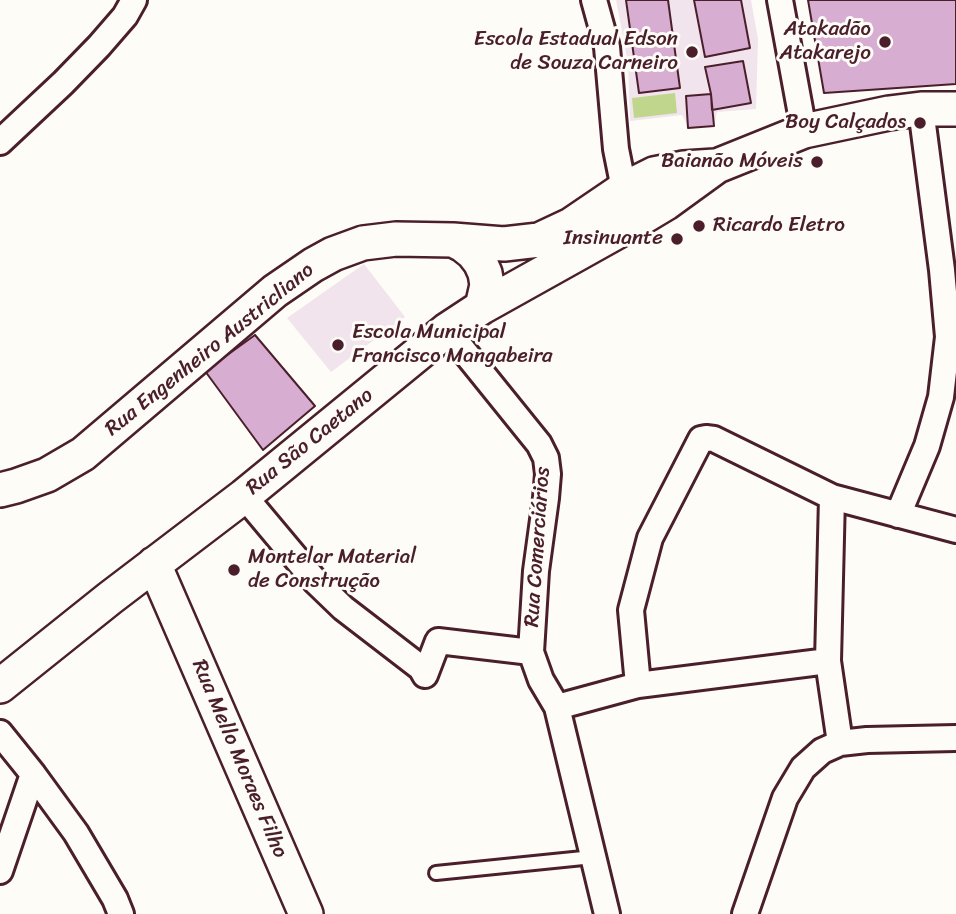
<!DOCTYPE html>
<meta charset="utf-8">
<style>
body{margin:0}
canvas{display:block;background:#fdfcf7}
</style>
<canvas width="956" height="914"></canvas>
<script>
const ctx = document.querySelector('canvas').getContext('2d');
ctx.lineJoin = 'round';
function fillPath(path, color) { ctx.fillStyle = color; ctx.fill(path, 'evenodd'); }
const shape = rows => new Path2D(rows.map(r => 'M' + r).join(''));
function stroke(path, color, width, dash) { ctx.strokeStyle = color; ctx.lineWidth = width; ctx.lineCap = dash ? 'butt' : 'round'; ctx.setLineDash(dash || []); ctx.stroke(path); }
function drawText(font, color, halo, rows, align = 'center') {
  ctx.font = font + ' Sriracha,sans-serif'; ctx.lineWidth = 6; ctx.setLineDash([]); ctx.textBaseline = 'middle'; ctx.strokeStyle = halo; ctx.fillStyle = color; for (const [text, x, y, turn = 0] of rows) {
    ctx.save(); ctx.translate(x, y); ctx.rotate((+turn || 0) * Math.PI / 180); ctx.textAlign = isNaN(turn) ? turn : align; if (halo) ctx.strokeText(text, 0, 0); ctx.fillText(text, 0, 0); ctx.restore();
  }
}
fillPath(shape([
 [616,0,751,0,758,39,756,109,717,112,714,126,688,126,682,115,630,121,628,64],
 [364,264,405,317,331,372,287,318]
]), '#f2e4ec');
fillPath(shape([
 [675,93,677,113,634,118,632,98]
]), '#c0d68c');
const building = shape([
 [626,0,668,0,680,88,639,93,626,0],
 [694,0,741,0,750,48,705,57,694,0],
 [808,0,956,0,956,84,824,93,808,0],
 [743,61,751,103,712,110,711,94,705,67,743,61],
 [711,94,714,126,688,128,686,96,711,94],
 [255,335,315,406,263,450,205,371,255,335]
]);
fillPath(building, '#d8add2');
stroke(building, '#4a1f2b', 2);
const lane = shape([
 [436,873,593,857]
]);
const street = shape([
 [594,0,607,47,616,149,624,189,629,202],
 [780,0,804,131],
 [0,142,63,83,99,46,125,16,134,0],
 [447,330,539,444,546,458,548,474,546,498,536,571,531,652,541,680,557,707,607,914],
 [244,496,316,582,343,608,421,668,425,675,438,641,531,652],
 [832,497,828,661,840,743],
 [898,515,927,446,941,397,948,337,942,270,921,109],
 [638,685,631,610,650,538,701,439,706,438,714,439,832,497,956,530],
 [557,707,638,685,828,661],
 [0,733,33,774,76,833,115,899,121,914],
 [0,871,33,774],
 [745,914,785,798,803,768,822,751,840,743,867,740,956,738]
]);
const secondary = shape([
 [453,240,463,245,473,253,480,262,485,273,487,285,482,307],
 [0,490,16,486,47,475,83,454,275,291,313,265,333,254,363,243,396,239,453,240,504,244,539,240,571,225,624,189,654,174,684,168,715,166],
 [154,564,306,914],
 [0,686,110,598,244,496,447,330,482,307,636,221,666,203,717,166,804,131,889,113,921,109,956,109]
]);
stroke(lane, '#4a1f2b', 18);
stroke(street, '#4a1f2b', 30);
stroke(secondary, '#4a1f2b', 38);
stroke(lane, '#fdfcf7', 12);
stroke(street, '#fdfcf7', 24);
stroke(secondary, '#fdfcf7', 33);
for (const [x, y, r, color] of [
 [885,42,7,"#4a1f2b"],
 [692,52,7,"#4a1f2b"],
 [920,123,7,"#4a1f2b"],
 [817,162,7,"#4a1f2b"],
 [699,226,7,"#4a1f2b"],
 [677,239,7,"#4a1f2b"],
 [338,345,7,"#4a1f2b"],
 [234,570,7,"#4a1f2b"]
]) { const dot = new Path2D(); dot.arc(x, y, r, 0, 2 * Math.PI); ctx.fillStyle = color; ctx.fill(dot); stroke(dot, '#fdfcf7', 2.5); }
drawText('21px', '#4a1f2b', '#fdfcf7', [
 ["Atakadão",871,30],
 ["Atakarejo",871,54],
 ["Escola Estadual Edson",678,40],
 ["de Souza Carneiro",678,64],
 ["Boy Calçados",906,123],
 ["Baianão Móveis",803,162],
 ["Ricardo Eletro",713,226,"left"],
 ["Insinuante",663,239],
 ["Escola Municipal",352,333,"left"],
 ["Francisco Mangabeira",352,357,"left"],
 ["Montelar Material",248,558,"left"],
 ["de Construção",248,582,"left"]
], 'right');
drawText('21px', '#4a1f2b', '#fdfcf7', [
 ["Rua Engenheiro Austricliano",210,350,-39],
 ["Rua São Caetano",310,442,-39],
 ["Rua Comerciários",538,547,-86],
 ["Rua Mello Moraes Filho",239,759,67]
]);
</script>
